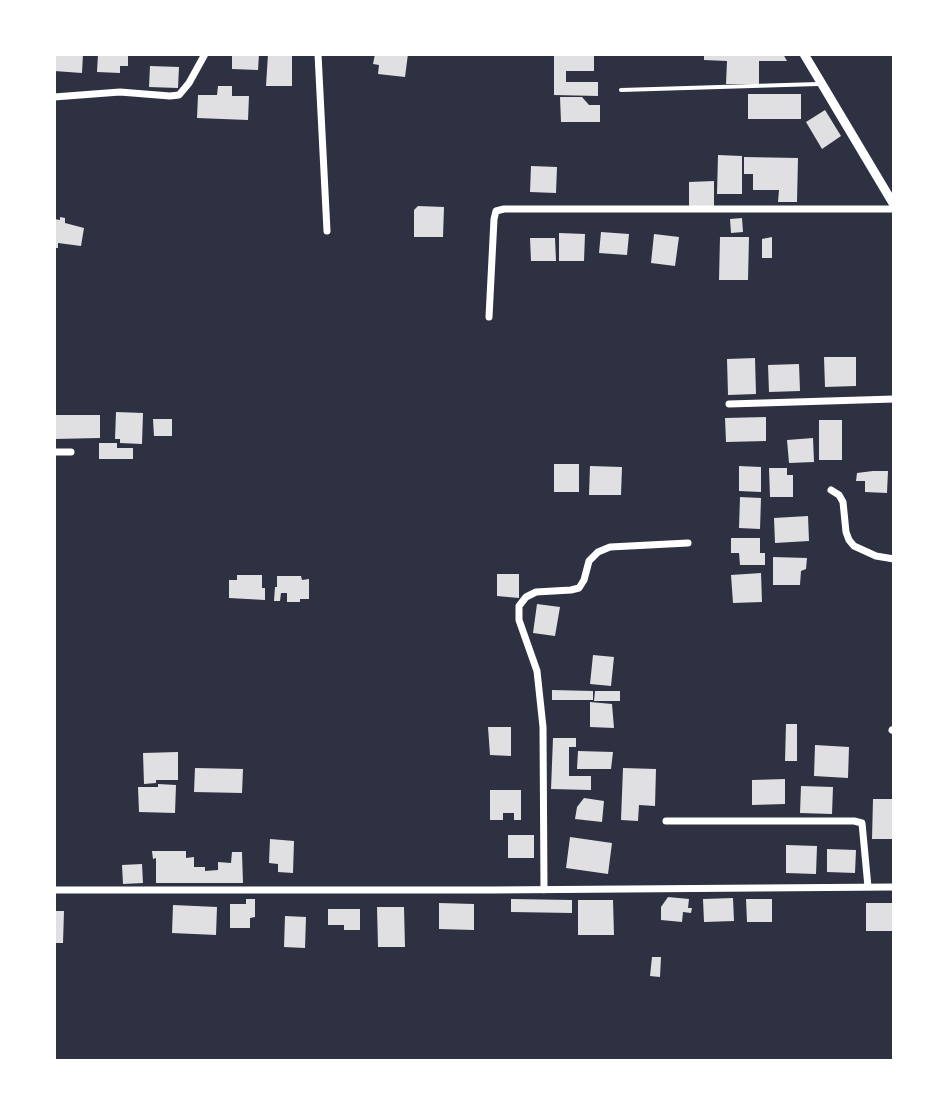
<!DOCTYPE html>
<style>
body{margin:0}
#map{position:relative;width:948px;height:1115px;overflow:hidden;background:#2d3142;font-family:Signika,sans-serif}
canvas{display:block}
.frame{position:absolute;inset:0;border:56px solid #fff;pointer-events:none}
</style>
<div id="map">
<canvas width="948" height="1115"></canvas>
<div class="frame"></div>
</div>
<script>
const ctx = document.querySelector('canvas').getContext('2d');
ctx.lineJoin = 'round';
function fillPath(path, color) { ctx.fillStyle = color; ctx.fill(path, 'evenodd'); }
const shape = rows => new Path2D(rows.map(r => 'M' + r).join(''));
function stroke(path, color, width, dash) { ctx.strokeStyle = color; ctx.lineWidth = width; ctx.lineCap = dash ? 'butt' : 'round'; ctx.setLineDash(dash || []); ctx.stroke(path); }
fillPath(shape([
 [54,54,83,54,82,73,54,71],
 [98,54,128,54,128,66,120,66,120,73,97,72],
 [232,54,259,54,258,70,232,69],
 [268,54,292,54,292,86,266,86],
 [375,54,408,54,405,77,378,74,379,65,373,64],
 [554,54,594,54,594,71,566,71,566,82,598,82,598,96,554,95],
 [704,54,783,54,787,61,759,61,759,84,726,84,727,61,704,60],
 [150,66,179,67,178,88,149,87],
 [218,86,232,86,232,96,249,96,248,120,197,118,198,95,217,95],
 [748,94,801,94,801,119,748,119],
 [560,97,582,97,589,105,600,105,600,122,561,122],
 [825,110,841,136,822,149,806,122],
 [718,155,742,156,742,194,717,194],
 [744,157,798,158,797,202,778,202,779,190,753,190,753,174,744,174],
 [531,166,557,167,556,193,530,192],
 [714,181,714,206,689,206,689,182],
 [418,206,444,207,443,237,414,237,414,210],
 [60,217,65,218,65,223,84,228,81,246,58,243,58,248,54,248,54,219,60,220],
 [742,218,743,232,731,233,730,219],
 [601,232,629,234,627,255,599,253],
 [559,233,585,234,584,261,559,261],
 [654,234,679,237,675,266,651,263],
 [720,237,749,237,748,280,719,280],
 [772,237,772,258,762,258,762,239],
 [530,238,555,238,556,261,531,261],
 [824,357,856,357,856,386,825,387],
 [755,358,756,394,728,395,727,359],
 [799,364,800,391,769,392,768,365],
 [116,412,143,413,142,444,120,443,120,439,115,439],
 [54,415,100,415,100,438,54,439],
 [766,417,766,441,726,442,725,418],
 [153,419,172,419,172,436,154,436],
 [819,420,842,420,842,460,819,460],
 [813,438,814,462,789,463,787,440],
 [99,443,117,443,117,448,133,448,133,459,99,459],
 [554,464,579,464,579,492,554,492],
 [590,466,622,467,621,495,589,495],
 [739,466,761,467,761,492,739,491],
 [769,468,787,468,787,475,793,475,793,497,770,497],
 [873,471,888,471,887,493,865,492,865,481,856,481,857,473],
 [740,497,761,498,760,529,739,528],
 [808,516,809,541,775,543,774,518],
 [731,538,760,538,760,553,765,553,765,565,740,565,739,553,731,553],
 [773,557,807,558,806,569,801,571,800,585,773,585],
 [761,573,762,602,733,603,731,575],
 [497,574,519,574,519,598,497,596],
 [237,575,262,575,262,588,265,588,265,600,229,598,229,580,237,580],
 [277,576,301,576,302,580,309,579,309,599,300,599,300,602,287,602,287,593,281,593,280,601,274,601,275,587,277,587],
 [537,604,560,607,555,636,533,633],
 [593,655,614,657,611,686,590,684],
 [552,690,593,691,593,700,552,700],
 [595,691,620,691,620,701,594,701],
 [590,702,612,704,614,728,590,727],
 [786,724,797,724,797,761,785,761],
 [488,727,511,727,511,756,490,755],
 [553,738,576,738,576,747,569,747,569,776,591,776,591,790,551,789],
 [815,745,849,747,848,778,814,776],
 [578,751,613,752,611,769,577,769],
 [178,752,178,780,156,780,156,783,144,784,143,753],
 [195,768,243,769,242,793,194,792],
 [623,768,656,769,655,806,639,805,638,821,621,820],
 [785,779,785,804,752,805,752,780],
 [158,784,176,785,175,813,139,812,138,787,158,787],
 [801,786,833,787,832,814,800,813],
 [490,790,521,790,521,820,514,820,514,813,503,813,503,820,490,820],
 [584,798,604,801,602,822,575,819,577,807],
 [873,799,894,799,894,839,872,839],
 [508,835,534,835,534,858,508,858],
 [570,837,612,843,608,874,566,868],
 [270,839,294,841,293,873,278,872,278,864,269,863],
 [786,845,817,846,816,874,786,873],
 [827,849,856,850,855,873,827,872],
 [152,851,186,851,186,858,194,857,194,867,205,867,205,871,218,870,218,862,231,863,232,852,242,852,243,883,156,883,156,858,153,859],
 [142,864,143,883,123,884,122,865],
 [668,897,689,899,688,908,692,908,691,913,683,912,682,922,661,920,661,907],
 [733,898,734,921,704,922,703,899],
 [246,899,255,899,255,917,250,918,250,928,230,928,230,904,246,904],
 [511,899,572,900,572,913,511,912],
 [746,899,772,899,772,922,747,922],
 [578,900,613,900,614,935,578,935],
 [439,903,474,904,474,930,439,929],
 [866,903,894,903,894,931,866,931],
 [173,905,217,907,216,935,172,933],
 [377,907,404,907,405,947,378,947],
 [328,909,360,909,360,930,344,930,344,925,328,925],
 [54,911,64,911,63,943,54,943],
 [285,916,306,917,305,948,284,947],
 [652,957,661,957,660,977,650,976]
]), '#e0e0e3');
stroke(shape([
 [621,90,818,84]
]), '#fff', 4);
stroke(shape([
 [318,54,327,231],
 [54,97,120,92,170,96,179,95,189,83,205,54],
 [489,317,494,219,496,211,504,209,894,209],
 [729,404,894,399],
 [54,452,71,452],
 [831,490,839,495,843,502,846,532,849,540,854,546,876,556,894,559],
 [892,730,894,731],
 [666,821,854,821,862,823,868,887],
 [54,890,493,890,894,887],
 [544,890,543,727,537,671,519,620,519,606,526,597,536,592,571,590,579,588,584,580,589,561,598,552,610,547,688,543]
]), '#fff', 7);
stroke(shape([
 [804,54,894,205]
]), '#fff', 9);
</script>
